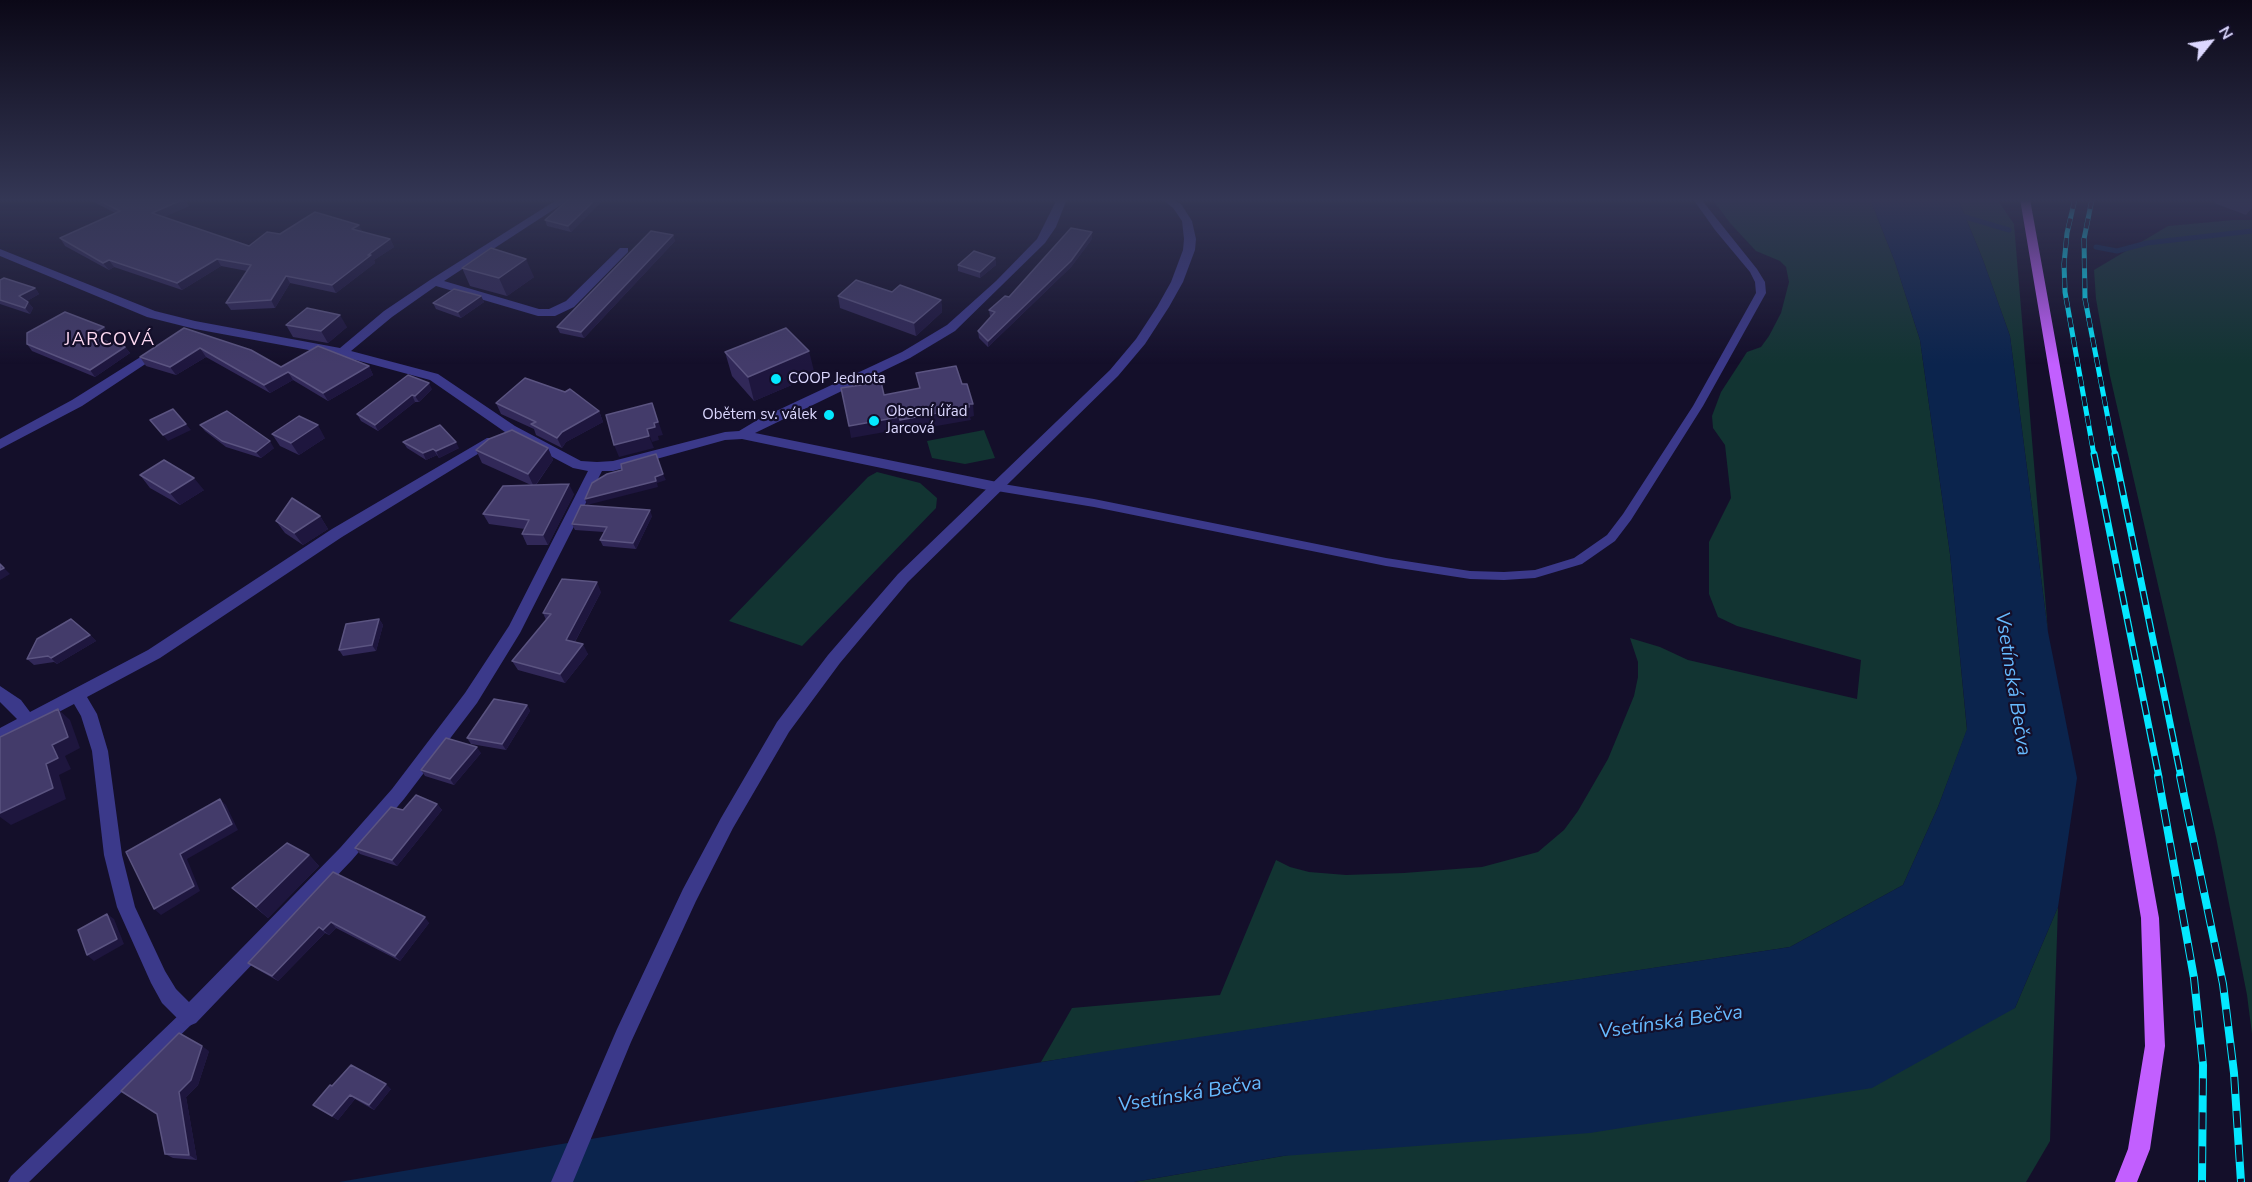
<!DOCTYPE html>
<meta charset="utf-8">
<style>
body{margin:0}
#map{position:relative;width:2252px;height:1182px;overflow:hidden;background:#140f2a;font-family:"Nunito Sans",sans-serif}
canvas{display:block}
.north{position:absolute;left:2180px;top:12px;width:60px;height:60px;-webkit-text-stroke:4px #140f2a;paint-order:stroke;rotate:60deg;font-size:16px;font-weight:700;line-height:24px;text-align:center;color:#dcd8ff}
.north::after{content:'';display:block;margin:auto;width:21px;height:27px;background:#dcd8ff;clip-path:polygon(50% 0,100% 100%,50% 72%,0 100%)}
</style>
<div id="map">
<canvas width="2252" height="1182"></canvas>
<div class="north">N</div>
</div>
<script>
const ctx = document.querySelector('canvas').getContext('2d');
ctx.lineJoin = 'round';
function fillPath(path, color) { ctx.fillStyle = color; ctx.fill(path, 'evenodd'); }
const shape = rows => new Path2D(rows.map(r => 'M' + r).join(''));
function stroke(path, color, width, dash) { ctx.strokeStyle = color; ctx.lineWidth = width; ctx.lineCap = dash ? 'butt' : 'round'; ctx.setLineDash(dash || []); ctx.stroke(path); }
function drawText(font, color, halo, rows, align = 'center') {
  ctx.font = font + ' "Nunito Sans",sans-serif'; ctx.lineWidth = 4.5; ctx.setLineDash([]); ctx.textBaseline = 'middle'; ctx.strokeStyle = halo; ctx.fillStyle = color; for (const [text, x, y, turn = 0] of rows) {
    ctx.save(); ctx.translate(x, y); ctx.rotate((+turn || 0) * Math.PI / 180); ctx.textAlign = isNaN(turn) ? turn : align; if (halo) ctx.strokeText(text, 0, 0); ctx.fillText(text, 0, 0); ctx.restore();
  }
}
fillPath(shape([
 [1712,199,1870,199,1895,262,1920,340,1950,554,1967,730,1938,807,1903,885,1790,947,1041,1062,1072,1008,1220,995,1276,860,1290,867,1309,872,1346,875,1404,873,1482,867,1538,852,1564,830,1578,811,1608,759,1634,696,1638,677,1638,662,1630,638,1660,647,1688,660,1857,699,1861,660,1737,626,1718,617,1709,594,1709,542,1731,498,1725,445,1713,428,1712,416,1721,392,1747,352,1761,347,1769,336,1781,313,1789,282,1786,267,1780,261,1756,251,1730,223],
 [1958,199,1997,199,2014,224,2048,632,2010,336,1983,260],
 [2233,220,2252,220,2252,1034,2247,995,2216,837,2110,376,2096,299,2094,270,2168,226],
 [984,430,995,458,965,464,932,458,927,441],
 [877,472,920,483,937,498,936,508,851,596,802,646,729,621,868,477],
 [2058,907,2050,1141,2026,1182,1134,1182,1283,1156,2015,1008]
]), '#123432');
fillPath(shape([
 [1870,199,1958,199,1983,260,2010,336,2048,632,2077,778,2058,907,2015,1008,1872,1088,1590,1133,1283,1156,1134,1182,339,1182,1101,1052,1790,947,1903,885,1938,807,1967,729,1950,554,1920,340,1895,262]
]), '#0b244d');
stroke(shape([
 [1959,215,2009,230],
 [2096,247,2117,251,2147,243,2252,231]
]), '#0b244d', 5);
fillPath(shape([
 [1693,199,1701,199,1757,269,1765,282,1766,293,1703,406,1631,520,1615,541,1582,564,1535,578,1504,580,1470,579,1386,566,1094,507,997,491,991,487,997,483,1094,499,1386,558,1470,571,1504,572,1535,570,1574,558,1607,535,1623,514,1693,406,1756,293,1755,282,1750,272,1715,230,1693,199],
 [189,1008,195,1011,197,1016,195,1021,29,1182,8,1182,11,1176,183,1011,189,1008]
]), '#3b398a');
fillPath(shape([
 [558,199,570,199,444,281,539,309,549,309,566,301,620,248,628,248,628,252,574,307,555,316,538,316,436,286,392,317,351,351,438,374,515,426,581,461,597,462,613,461,725,432,739,431,759,419,902,352,947,325,996,281,1037,239,1057,199,1067,199,1056,227,1045,243,955,331,910,358,755,433,997,482,1004,487,997,492,742,439,725,440,613,471,602,471,520,633,477,703,404,799,352,860,196,1023,189,1026,182,1023,162,1003,151,983,117,907,104,855,92,751,81,716,74,704,0,743,0,728,17,719,0,702,0,686,21,700,30,712,148,650,332,529,487,438,497,438,499,441,342,537,160,658,87,697,97,714,108,751,122,855,135,907,165,971,176,989,189,1002,340,848,392,789,465,693,509,626,588,471,573,468,505,432,430,380,341,356,195,329,147,317,0,256,0,249,155,311,195,321,340,348,384,311,430,280,558,199],
 [158,346,162,347,164,350,162,353,82,406,0,449,0,439,72,400,158,346]
]), '#3b398a');
fillPath(shape([
 [1162,199,1173,199,1181,204,1192,221,1196,239,1195,250,1183,282,1169,307,1145,344,1118,376,908,582,840,663,789,732,733,828,696,901,631,1042,573,1182,551,1182,617,1029,683,889,721,818,777,722,828,655,898,574,1110,370,1136,339,1157,307,1171,282,1183,250,1184,239,1182,221,1173,208,1162,199]
]), '#3b398a');
fillPath(shape([
 [2020,199,2030,199,2159,918,2165,1046,2150,1149,2137,1182,2115,1182,2128,1149,2145,1046,2141,918,2020,199]
]), '#c25fff');
const railFar2 = shape([
 [2075,199,2067,233,2064,264,2065,292,2094,455],
 [2092,199,2084,239,2085,299,2115,455]
]);
const railFar1 = shape([
 [2094,454,2159,777],
 [2115,454,2181,777]
]);
const rail = shape([
 [2158,776,2194,978,2203,1065,2202,1182],
 [2180,776,2223,984,2234,1073,2241,1182]
]);
stroke(railFar2, '#04e8ff', 5);
stroke(railFar1, '#04e8ff', 7);
stroke(rail, '#04e8ff', 8);
stroke(railFar2, '#140f2a', 4, [10]);
stroke(railFar1, '#140f2a', 4.5, [14]);
stroke(rail, '#140f2a', 6, [17]);
fillPath(shape([
 [89,199,183,199,189,206,164,217,249,246,280,234,363,232,390,239,394,247,374,260,375,263,336,293,290,283,275,308,231,310,226,303,247,271,221,266,182,290,114,267,109,270,65,246,60,238,115,213,90,200],
 [569,199,600,199,601,202,571,232,547,226,545,220],
 [2211,199,2252,199,2252,208,2246,215,2214,203,2216,200],
 [673,235,675,241,584,338,560,333,557,327],
 [1092,239,1071,267,988,347,979,338,978,331,991,317,990,316,989,310],
 [995,258,996,265,980,278,958,271,958,265],
 [462,268,534,277,507,296,470,286],
 [0,280,35,288,39,294,27,301,33,308,30,314,0,304],
 [892,292,941,300,942,312,916,336,840,308,838,296],
 [481,296,484,302,461,318,436,309,433,303],
 [286,325,347,327,328,343,293,337],
 [104,327,108,333,98,339,125,347,130,353,95,377,32,351,27,344],
 [184,328,281,367,369,366,373,375,328,401,293,380,270,393,206,357,176,375,146,366,140,357],
 [725,352,815,375,754,401,732,376],
 [432,389,419,402,415,402,378,431,361,421,357,414],
 [496,403,599,411,603,422,566,442,562,448,536,435,534,429,501,414],
 [200,425,274,448,261,458,226,447,205,431],
 [272,434,325,438,299,455,280,446],
 [403,442,459,448,439,458,437,455,426,460,407,448],
 [548,448,553,460,536,485,574,494,548,545,527,545,522,534,525,529,489,524,483,514,531,485,482,463,476,450],
 [140,475,204,490,180,505,150,488],
 [320,516,328,529,303,545,285,533,276,521],
 [652,516,636,549,603,546,600,540,604,532,575,530,572,524],
 [601,592,575,642,588,654,565,683,518,670,512,661,546,620,543,613],
 [379,619,383,625,376,651,343,656,339,650],
 [90,635,96,641,57,664,54,662,34,665,27,659],
 [527,705,530,711,506,750,471,744,467,738],
 [481,753,454,785,425,776,421,770],
 [437,804,442,810,397,866,360,854,355,848],
 [309,855,319,866,268,918,232,888],
 [333,872,429,923,400,961,336,928,329,935,325,933,278,981,255,968,248,963],
 [209,1051,198,1085,186,1097,197,1160,173,1158,165,1154,157,1114],
 [332,1086,391,1089,374,1110,355,1099,338,1120,313,1105]
]), '#312858');
fillPath(shape([
 [184,199,189,206,156,221,152,213],
 [596,199,600,199,601,202,571,232,568,226],
 [359,225,363,232,352,229],
 [1092,232,1092,239,1071,267,988,347,988,341],
 [673,235,675,241,584,338,581,332],
 [390,239,394,247,374,260,375,263,336,293,332,285,368,255],
 [995,258,996,265,980,278,980,272],
 [217,259,221,266,182,290,177,283],
 [526,259,534,277,507,296,499,278],
 [109,260,114,267,109,270,103,263],
 [286,276,290,283,275,308,271,300],
 [35,288,39,294,24,303,19,296],
 [481,296,484,302,461,318,458,312],
 [941,300,942,312,916,336,914,323],
 [28,302,33,308,30,314,25,308],
 [340,315,347,327,328,343,321,331],
 [104,327,108,333,93,342,88,336],
 [125,347,130,353,95,377,90,370],
 [200,348,206,357,176,375,170,367],
 [809,351,815,375,754,401,748,377],
 [369,366,373,375,328,401,323,393],
 [288,372,293,380,270,393,264,385],
 [429,383,432,389,419,402,415,396],
 [412,395,415,402,378,431,375,425],
 [652,403,663,435,658,436,659,440,652,442,647,429,654,423],
 [973,404,974,416,970,417,971,420,902,432,902,429,851,438,849,426],
 [599,411,603,422,566,442,562,448,557,438,562,432],
 [186,424,191,430,168,441,163,435],
 [318,425,325,438,299,455,291,443],
 [649,436,654,448,619,457,614,445],
 [270,441,274,448,261,458,256,452],
 [456,442,459,448,439,458,436,451],
 [548,448,553,460,534,487,528,474],
 [433,449,437,455,426,460,423,453],
 [663,474,666,480,657,483,658,487,587,505,585,499],
 [194,478,204,490,180,505,170,493],
 [569,484,574,494,548,545,543,535],
 [650,510,652,516,636,549,633,543],
 [320,516,328,529,303,545,294,533],
 [4,568,10,574,0,580,0,570],
 [597,582,601,592,571,649,566,640],
 [379,619,383,625,376,651,372,645],
 [90,635,96,641,57,664,51,658],
 [583,644,588,654,565,683,560,674],
 [527,705,530,711,506,750,502,744],
 [58,709,70,720,80,748,65,756,71,769,59,775,66,799,11,825,0,817,0,813,46,764,52,745],
 [477,747,481,753,454,785,450,779],
 [220,799,226,805,238,830,187,859,200,891,161,915,154,909,180,854],
 [437,804,442,810,397,866,392,860],
 [309,855,319,866,268,918,256,907],
 [107,914,114,919,124,944,94,961,87,955],
 [425,917,429,923,400,961,395,956],
 [331,922,336,928,329,935,323,930],
 [319,927,325,933,278,981,272,976],
 [202,1046,209,1051,198,1085,186,1097,197,1160,189,1155,179,1092],
 [386,1084,391,1089,374,1110,369,1105],
 [350,1095,355,1099,338,1120,332,1116]
]), '#1e163e');
const building = shape([
 [96,199,184,199,152,213,249,246,267,232,280,234,315,212,359,225,352,229,390,239,368,255,371,255,332,285,286,276,271,300,226,303,251,265,217,259,177,283,109,260,103,263,60,238,120,211,96,199],
 [569,199,596,199,568,226,545,220,569,199],
 [1071,228,1092,232,1071,261,988,341,978,331,995,312,989,310,1005,296,1009,297,1071,228],
 [651,231,673,235,581,332,557,327,651,231],
 [491,248,526,259,499,278,462,268,491,248],
 [974,251,995,258,980,272,958,265,974,251],
 [4,278,35,288,19,296,28,302,25,308,0,300,0,280,4,278],
 [856,280,892,292,900,285,941,300,914,323,838,296,856,280],
 [454,289,481,296,458,312,433,303,454,289],
 [307,308,340,315,321,331,286,325,307,308],
 [65,312,104,327,88,336,125,347,90,370,27,344,27,333,65,312],
 [184,328,251,350,281,367,318,346,369,366,323,393,288,372,264,385,200,348,170,367,140,357,184,328],
 [786,328,809,351,748,377,725,352,786,328],
 [956,366,962,384,967,384,973,404,969,404,969,407,900,420,899,417,849,426,841,388,881,382,884,395,920,388,916,373,956,366],
 [408,375,429,383,415,396,412,395,375,425,357,414,408,375],
 [525,378,565,392,570,389,599,411,562,432,557,438,531,424,536,422,496,403,525,378],
 [652,403,658,422,654,423,655,427,647,429,649,436,614,445,606,415,652,403],
 [173,409,186,424,163,435,150,420,173,409],
 [227,411,270,441,256,452,222,441,200,425,227,411],
 [299,416,318,425,291,443,272,434,299,416],
 [440,425,456,442,436,451,433,449,423,453,403,442,440,425],
 [512,430,548,448,528,474,476,450,489,439,512,430],
 [656,454,663,474,655,477,656,481,585,499,592,483,607,474,622,470,621,464,656,454],
 [164,460,194,478,170,493,140,475,164,460],
 [569,484,543,535,522,534,529,520,483,514,503,486,569,484],
 [292,498,320,516,294,533,276,521,292,498],
 [581,505,650,510,633,543,600,540,607,527,572,524,581,505],
 [0,564,4,568,0,570,0,564],
 [562,579,597,582,566,640,583,644,560,674,512,661,551,614,543,613,562,579],
 [71,619,90,635,51,658,48,656,27,659,37,639,71,619],
 [379,619,372,645,339,650,346,624,379,619],
 [494,699,527,705,502,744,467,738,494,699],
 [58,709,68,737,52,745,58,758,46,764,53,788,0,813,0,737,58,709],
 [446,738,477,747,450,779,421,770,446,738],
 [416,795,437,804,392,860,355,848,391,807,403,810,416,795],
 [220,799,232,824,180,854,194,886,154,909,126,852,220,799],
 [287,843,309,855,256,907,232,888,287,843],
 [333,872,425,917,395,956,331,922,323,930,319,927,272,976,248,963,333,872],
 [107,914,117,939,87,955,78,930,107,914],
 [179,1033,202,1046,191,1080,179,1092,189,1155,165,1154,157,1114,121,1091,179,1033],
 [351,1065,386,1084,369,1105,350,1095,332,1116,313,1105,330,1085,332,1086,351,1065]
]);
fillPath(building, '#433b6a');
stroke(building, '#5b5481', 1.5);
const sky = ctx.createLinearGradient(0, 0, 0, 364);
sky.addColorStop(0, '#0b0817');
sky.addColorStop(0.55, '#343755');
sky.addColorStop(1, '#34375500');
ctx.fillStyle = sky;
ctx.fillRect(0, 0, 2252, 364);
for (const [x, y, r, color] of [
 [776,379,6,"#04e8ff"],
 [829,415,6,"#04e8ff"],
 [874,421,6,"#04e8ff"]
]) { const dot = new Path2D(); dot.arc(x, y, r, 0, 2 * Math.PI); ctx.fillStyle = color; ctx.fill(dot); stroke(dot, '#140f2a', 2); }
drawText('15px', '#dcd8ff', '#140f2a', [
 ["COOP Jednota",788,379],
 ["Obecní úřad",886,412],
 ["Jarcová",886,429],
 ["Obětem sv. válek",817,415,"right"]
], 'left');
ctx.letterSpacing = '1.5px';
drawText('18px', '#ffdaf2', '#140f2a', [
 ["JARCOVÁ",110,341]
]);
ctx.letterSpacing = '0px';
drawText('italic 20px', '#66baff', '#140f2a', [
 ["Vsetínská Bečva",2012,684,81],
 ["Vsetínská Bečva",1671,1023,-8],
 ["Vsetínská Bečva",1190,1095,-9]
]);
</script>
